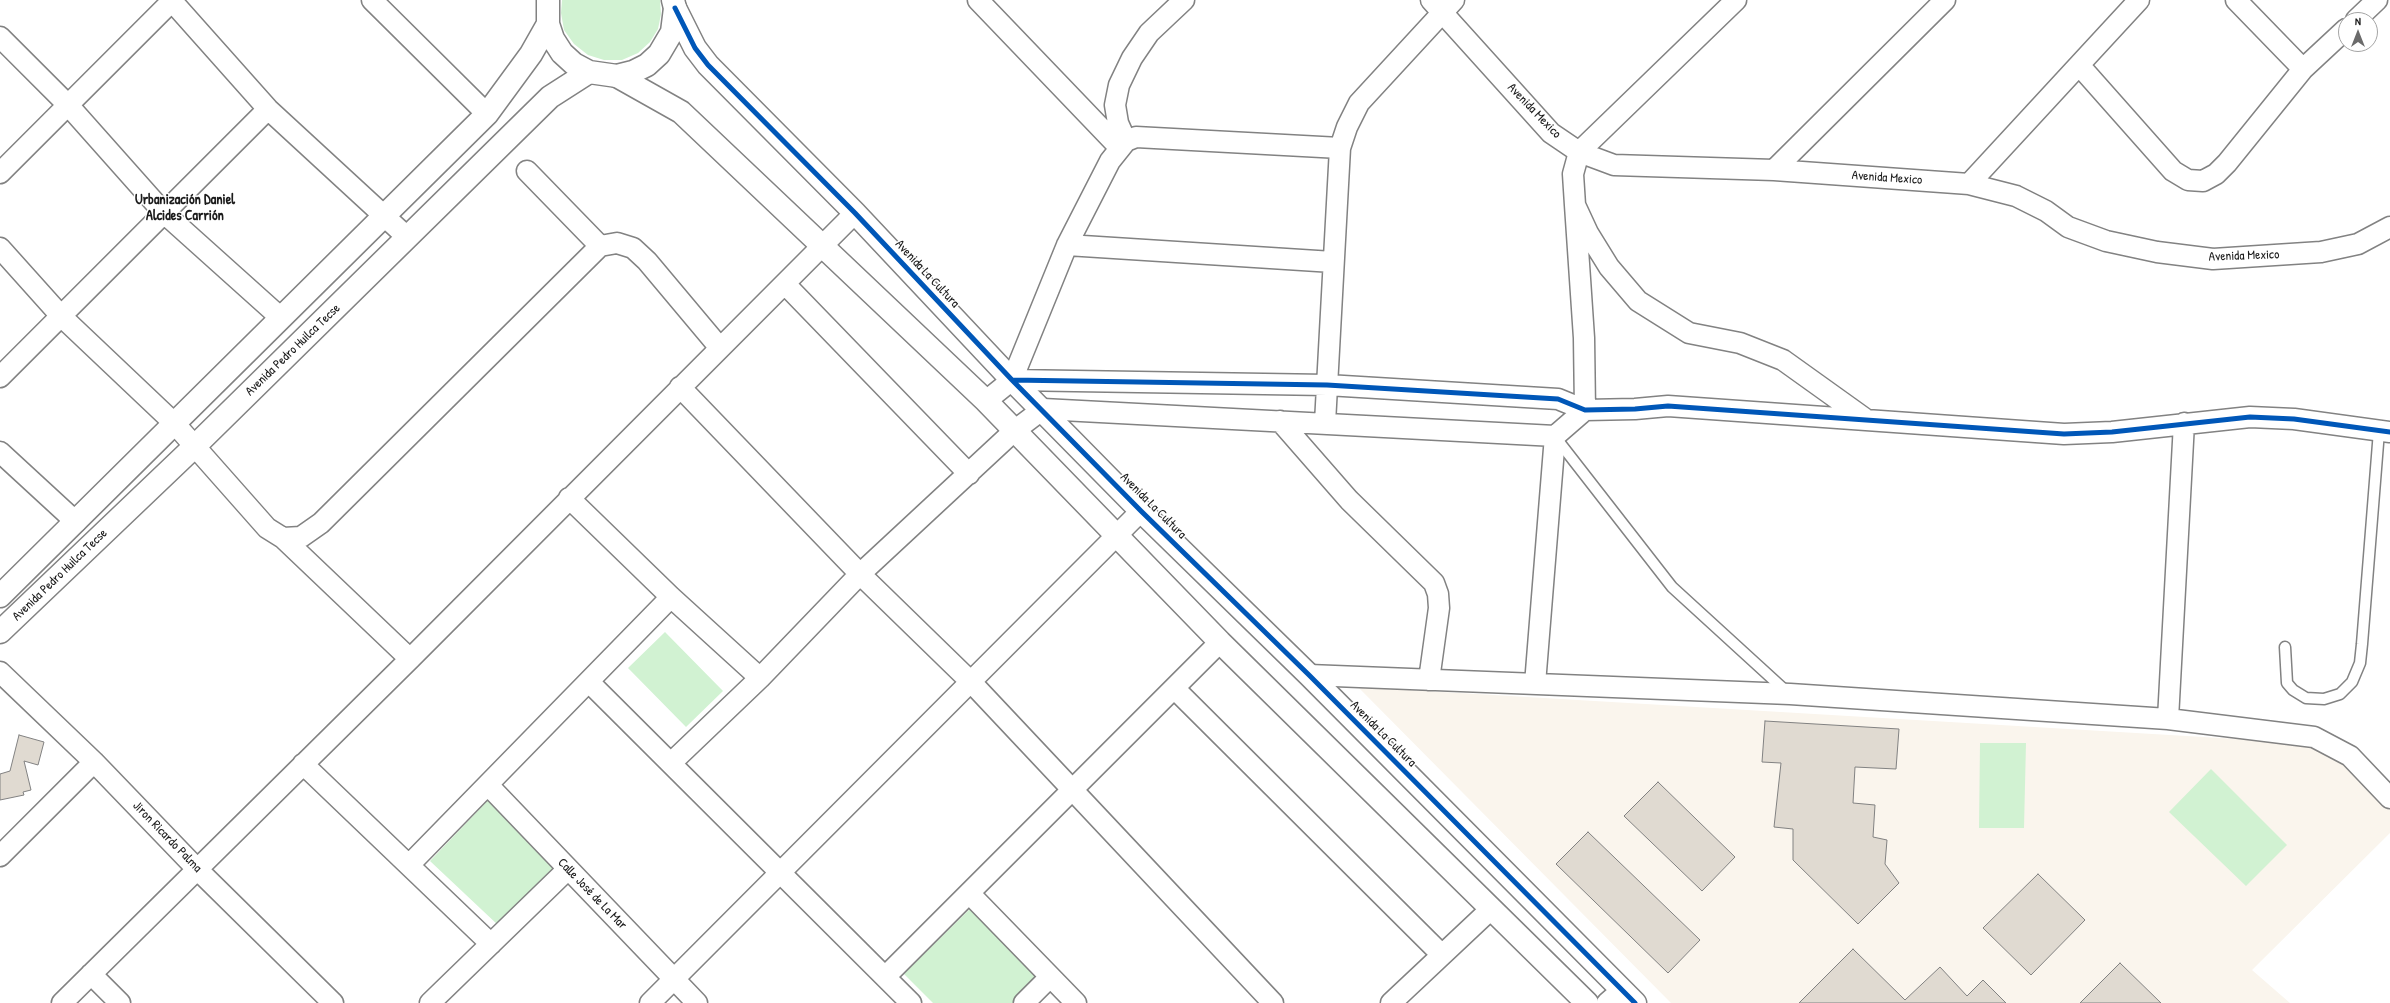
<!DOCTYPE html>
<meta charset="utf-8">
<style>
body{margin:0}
#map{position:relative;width:2390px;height:1003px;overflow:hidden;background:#fff;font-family:"Patrick Hand",sans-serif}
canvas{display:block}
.north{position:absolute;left:2338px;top:12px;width:40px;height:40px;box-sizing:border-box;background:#fff;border:1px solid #a4a4a4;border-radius:50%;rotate:0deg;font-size:11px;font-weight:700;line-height:16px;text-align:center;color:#1c1c1c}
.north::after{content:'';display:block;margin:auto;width:14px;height:18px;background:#6b6b6b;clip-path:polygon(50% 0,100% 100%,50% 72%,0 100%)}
</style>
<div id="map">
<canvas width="2390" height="1003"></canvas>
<div class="north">N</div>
</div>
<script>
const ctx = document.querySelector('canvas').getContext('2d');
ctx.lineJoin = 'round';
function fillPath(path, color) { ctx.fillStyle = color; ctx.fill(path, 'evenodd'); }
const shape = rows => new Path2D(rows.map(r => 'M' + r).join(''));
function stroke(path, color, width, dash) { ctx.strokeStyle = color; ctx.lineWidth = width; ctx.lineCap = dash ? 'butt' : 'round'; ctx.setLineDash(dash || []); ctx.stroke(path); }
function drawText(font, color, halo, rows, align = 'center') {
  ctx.font = font + ' "Patrick Hand",sans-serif'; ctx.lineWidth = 3; ctx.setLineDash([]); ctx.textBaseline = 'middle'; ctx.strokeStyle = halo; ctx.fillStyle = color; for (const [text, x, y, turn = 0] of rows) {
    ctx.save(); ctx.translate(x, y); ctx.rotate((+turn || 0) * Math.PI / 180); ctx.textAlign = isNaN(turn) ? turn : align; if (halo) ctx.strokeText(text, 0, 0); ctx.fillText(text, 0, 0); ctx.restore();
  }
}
fillPath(shape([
 [1358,687,2322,744,2390,809,2390,833,2252,970,2290,1003,1671,1003]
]), '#faf5ed');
fillPath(shape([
 [562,0,660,0,661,14,658,29,650,42,638,53,622,60,604,60,588,55,574,44,564,30,561,13],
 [665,632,723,691,686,727,628,668],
 [1980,743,2026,743,2024,828,1979,828],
 [2211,769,2287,845,2246,886,2169,812],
 [495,793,562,862,499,926,430,861],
 [978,901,1045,973,1014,1003,933,1003,904,974]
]), '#d1f2d2');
const building = shape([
 [1765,721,1899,729,1896,769,1855,767,1853,803,1875,805,1873,837,1887,840,1885,864,1899,883,1858,924,1793,860,1793,829,1774,827,1781,763,1762,762,1765,721],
 [19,735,44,742,38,765,24,761,31,790,23,792,24,795,0,800,0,774,10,771,19,735],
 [1658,782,1735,857,1702,891,1624,816,1658,782],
 [1588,832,1700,940,1668,973,1556,864,1588,832],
 [2038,874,2085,920,2031,975,1983,928,2038,874],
 [1853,949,1905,1000,1940,967,1967,996,1983,980,2006,1003,1799,1003,1853,949],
 [2120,963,2161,1003,2080,1003,2120,963]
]);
fillPath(building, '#e0dad1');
stroke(building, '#828282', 1);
const service = shape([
 [1556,438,1672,587,1788,693],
 [2285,647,2287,683,2293,690,2306,698,2324,699,2340,694,2352,682,2360,663,2362,644,2379,431]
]);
const minor = shape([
 [171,0,268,109,407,237],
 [372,0,487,114],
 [978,0,1119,147],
 [1431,0,1551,133,1579,152,1614,165,1774,170,1969,184,2016,196,2046,211,2068,227,2106,241,2157,252,2213,259,2321,252,2358,244,2390,227],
 [1736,0,1579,152,1573,174,1575,205,1588,233,1609,267,1638,301,1689,333,1740,343,1783,360,1864,418],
 [2236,0,2303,69],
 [2356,20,2377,0],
 [0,37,68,105,164,213,281,318],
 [2079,65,2173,171,2188,180,2203,181,2216,174,2227,163,2303,69,2346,29],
 [1126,141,1118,123,1115,105,1119,85,1132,58,1149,33,1184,0],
 [1774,170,1945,0],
 [527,171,600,246],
 [0,173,173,0],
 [1969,184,2139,0],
 [1067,245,1333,262],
 [0,248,61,316,175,424,267,528,283,538,301,537,321,523,600,246,617,243,633,248,647,261,720,348],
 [785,284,969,474],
 [0,377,268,109],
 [1012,380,1327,385,1558,399,1585,410,1635,409,1668,406,2064,434,2112,432,2250,417,2294,419,2390,432],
 [680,387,860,574,971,682,1273,1003],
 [986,401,1012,380,1067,245,1110,161,1126,141,1136,137,1340,148],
 [1280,421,1349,500,1434,583,1438,594,1439,608,1429,680],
 [1325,423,1340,148,1347,127,1359,103,1454,0],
 [0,452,76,522],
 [569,498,671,597,760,678],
 [283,538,410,659],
 [0,672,94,762,198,870,333,1003],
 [1309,675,1790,694,2168,719,2314,737,2350,756,2390,798],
 [589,682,911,1003],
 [1535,684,1555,436],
 [1174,688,1442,955],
 [2168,719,2184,423],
 [671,763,760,678,860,574,1014,431,1043,409,1555,436,1585,410,1584,338,1575,205],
 [303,764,491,944],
 [488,785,697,1003],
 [0,856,94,762],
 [409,865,671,597],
 [969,893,1076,1003],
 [91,974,120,1003],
 [885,977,1220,642],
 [62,1003,410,659,855,213],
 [430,1003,568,869],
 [650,1003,1141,511],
 [1024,1003,1050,977],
 [1391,1003,1491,909],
 [1607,1003,1622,990]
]);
const tertiary = shape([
 [675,8,695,48,708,65,855,213,1012,380,1141,511,1309,675,1635,1003],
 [617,76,681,112,986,401,1220,642,1587,1003]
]);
const secondary = shape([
 [548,0,548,24,553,39,562,53,574,64,589,72,617,76,633,72,647,65,659,54,672,32,675,8,673,0],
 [0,596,487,114,531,54,548,24],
 [0,632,195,446,550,97,589,72]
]);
stroke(service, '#828282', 13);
stroke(minor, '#828282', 23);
stroke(tertiary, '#828282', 25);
stroke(secondary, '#828282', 25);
stroke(service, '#fff', 10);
stroke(minor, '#fff', 20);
stroke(tertiary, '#fff', 22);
stroke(secondary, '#fff', 22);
stroke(shape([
 [675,8,695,48,708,65,855,213,1012,380,1141,511,1309,675,1635,1003],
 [1012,380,1327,385,1558,399,1585,410,1635,409,1668,406,2064,434,2112,432,2250,417,2294,419,2390,432]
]), '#0057b8', 5);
drawText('13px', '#1c1c1c', '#fff', [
 ["Avenida Mexico",1534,111,46],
 ["Avenida Mexico",1887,178,4],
 ["Avenida Mexico",2244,256,-2],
 ["Avenida La Cultura",927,274,47],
 ["Avenida Pedro Huilca Tecse",293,350,-44],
 ["Avenida La Cultura",1153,506,45],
 ["Avenida Pedro Huilca Tecse",60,575,-44],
 ["Avenida La Cultura",1383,734,45],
 ["Jiron Ricardo Palma",167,837,46],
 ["Calle José de La Mar",592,894,46]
]);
drawText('bold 14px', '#1c1c1c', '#fff', [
 ["Urbanización Daniel",185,200],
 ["Alcides Carrión",185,216]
]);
</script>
